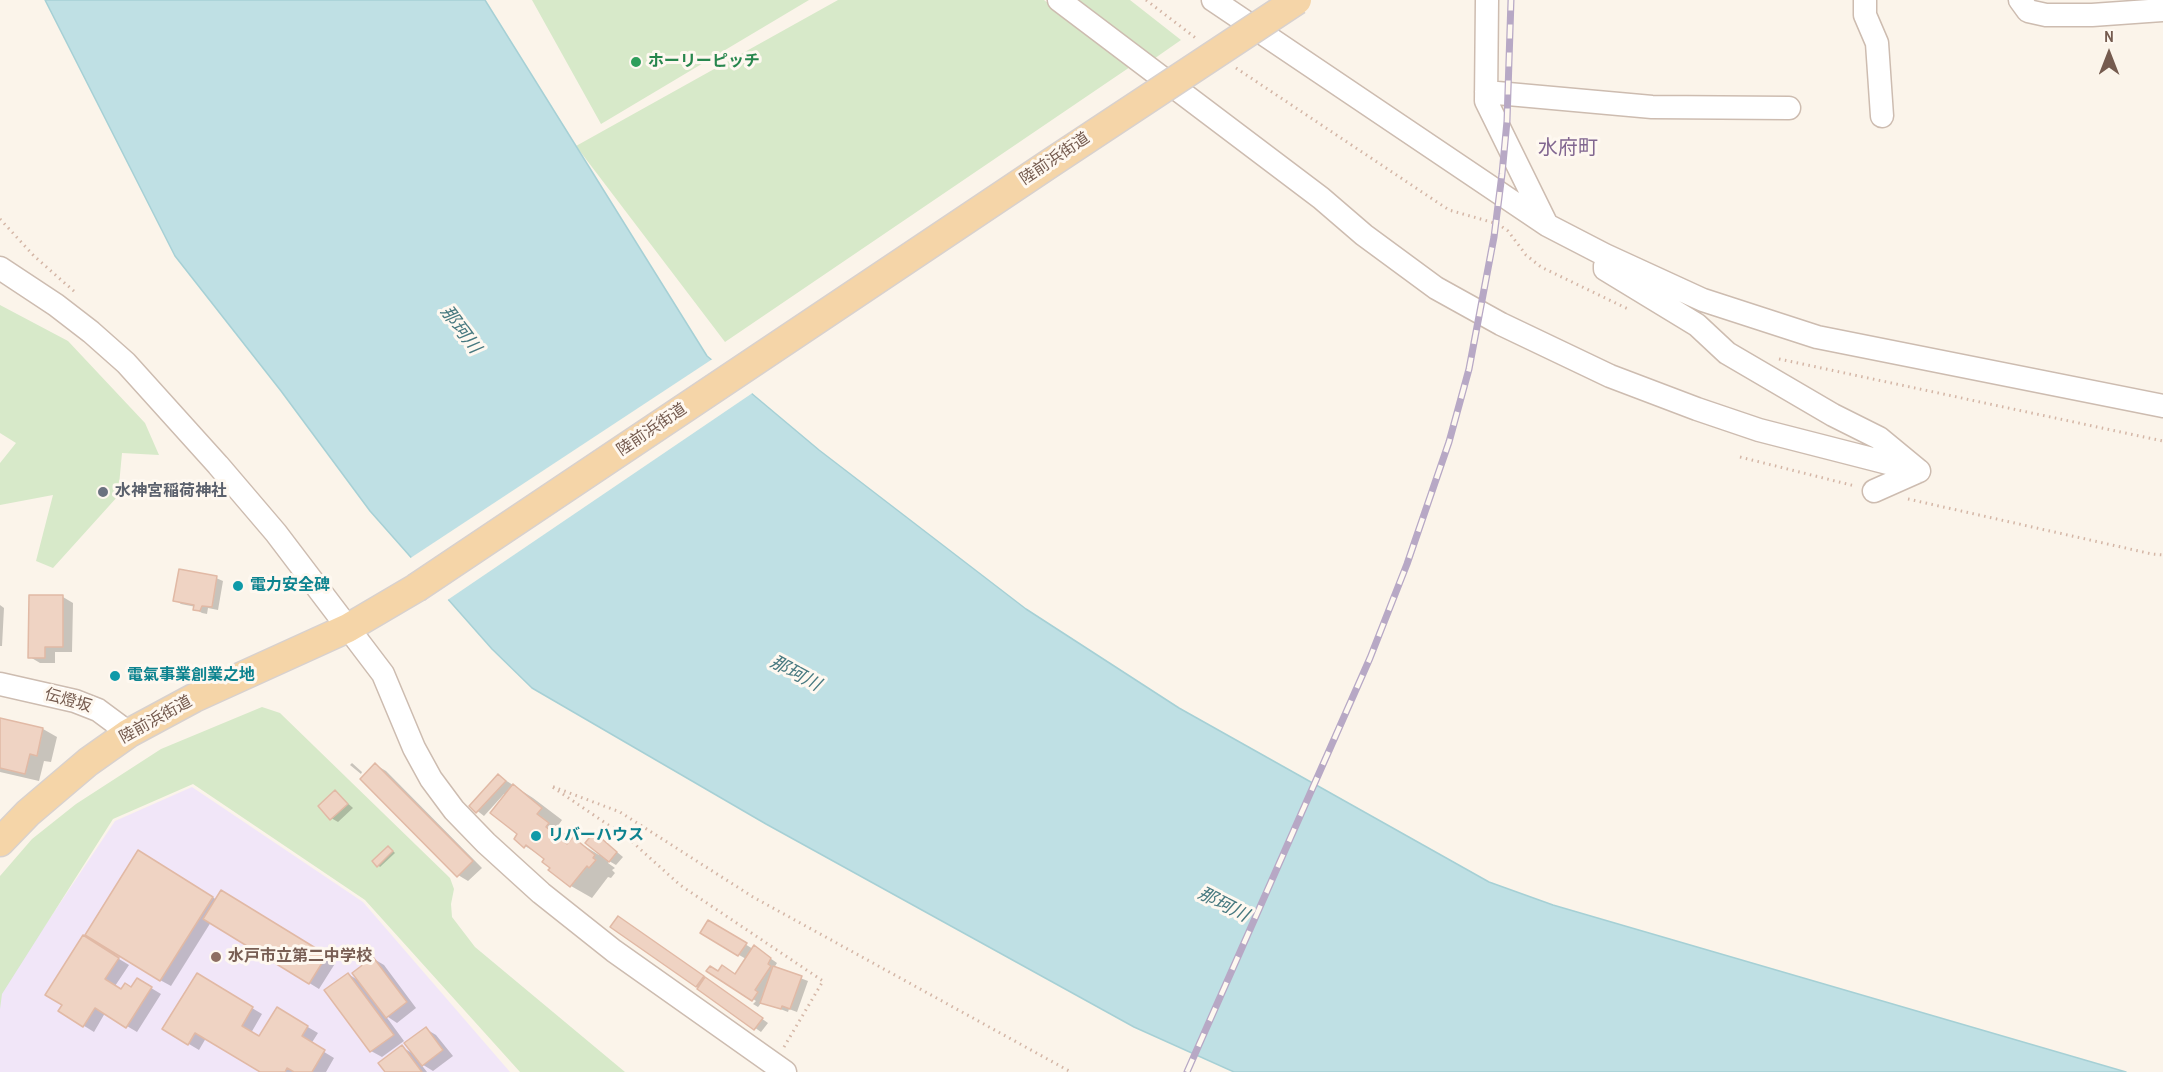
<!DOCTYPE html>
<meta charset="utf-8">
<style>
body{margin:0}
#map{position:relative;width:2163px;height:1072px;overflow:hidden;background:#fbf4ea;font-family:"Archivo Narrow",sans-serif}
canvas{display:block}
.north{position:absolute;left:2079px;top:24px;width:60px;height:60px;-webkit-text-stroke:4px #fef8f0;paint-order:stroke;rotate:0deg;font-size:16px;font-weight:700;line-height:24px;text-align:center;color:#755b4f}
.north::after{content:'';display:block;margin:auto;width:21px;height:27px;background:#755b4f;clip-path:polygon(50% 0,100% 100%,50% 72%,0 100%)}
</style>
<div id="map">
<canvas width="2163" height="1072"></canvas>
<div class="north">N</div>
</div>
<script>
const ctx = document.querySelector('canvas').getContext('2d');
ctx.lineJoin = 'round';
function fillPath(path, color) { ctx.fillStyle = color; ctx.fill(path, 'evenodd'); }
const shape = rows => new Path2D(rows.map(r => 'M' + r).join(''));
function stroke(path, color, width, dash) { ctx.strokeStyle = color; ctx.lineWidth = width; ctx.lineCap = dash ? 'butt' : 'round'; ctx.setLineDash(dash || []); ctx.stroke(path); }
function drawText(font, color, halo, rows, align = 'center') {
  ctx.font = font + ' "Archivo Narrow","Noto Sans JP",sans-serif'; ctx.lineWidth = 6; ctx.setLineDash([]); ctx.textBaseline = 'middle'; ctx.strokeStyle = halo; ctx.fillStyle = color; for (const [text, x, y, turn = 0] of rows) {
    ctx.save(); ctx.translate(x, y); ctx.rotate((+turn || 0) * Math.PI / 180); ctx.textAlign = isNaN(turn) ? turn : align; if (halo) ctx.strokeText(text, 0, 0); ctx.fillText(text, 0, 0); ctx.restore();
  }
}
fillPath(shape([
 [192,787,363,902,510,1072,0,1072,0,986,44,927,115,821]
]), '#f1e6f8');
fillPath(shape([
 [532,0,809,0,601,124],
 [838,0,1044,0,1130,67,725,342,576,146],
 [1066,0,1130,0,1181,40,1148,63],
 [0,305,68,341,145,423,159,455,122,453,118,496,53,568,36,561,53,495,0,505,0,463,16,443,0,433],
 [262,707,280,713,450,878,454,889,451,904,452,917,475,947,625,1072,520,1072,365,900,193,784,113,819,2,994,0,1009,0,876,32,839,76,804,161,749]
]), '#d7e9c9');
const water = shape([
 [45,0,485,0,707,356,819,450,1026,609,1179,708,1489,882,1553,905,2126,1072,1234,1072,1134,1027,766,824,532,688,492,649,370,511,281,391,175,256,45,0]
]);
fillPath(water, '#bfe0e4');
stroke(water, '#a6d0d5', 1.5);
fillPath(shape([
 [714,358,754,392,446,601,409,559]
]), '#fbf4ea');
fillPath(shape([
 [216,578,223,581,218,610,208,608,207,614,202,613,195,609,196,607,181,604,175,600],
 [63,597,73,603,72,652,55,652,55,663,40,663,30,657],
 [0,605,4,608,2,646,0,646],
 [1,719,43,729,57,737,51,762,44,761,39,781,0,772],
 [352,763,362,772,361,774,350,765],
 [376,765,386,771,482,868,468,881,458,875],
 [499,776,533,798,562,820,557,827,568,836,565,840,570,843,573,839,599,855,595,834,623,857,616,865,609,861,608,863,615,868,612,870,615,873,611,878,608,877,592,898,571,886,550,870,552,867,546,859,525,846,504,794,484,816,471,806],
 [335,792,353,808,338,822,331,818],
 [391,849,395,853,380,867,378,865],
 [149,858,217,900,232,898,336,962,319,989,211,922,171,986,160,980],
 [625,921,768,1023,761,1032,612,927],
 [709,922,753,949,760,951,777,963,774,968,808,981,797,1012,789,1009,788,1012,762,1002,758,1007,753,1004,756,1001,709,970,735,975,746,959,702,933],
 [83,937,129,965,115,986,122,991,132,989,138,980,161,994,137,1032,105,1013,94,1032,60,1011,64,1005],
 [374,959,384,965,416,1008,397,1023,385,1015,404,1041,382,1057,371,1051,326,991,348,974,361,982],
 [197,975,262,1014,251,1033,259,1038,277,1009,318,1033,311,1044,334,1058,326,1072,263,1072,206,1038,199,1050,164,1029],
 [426,1029,436,1035,453,1056,433,1071,420,1063,427,1072,387,1072,402,1047,415,1055]
]), '#0003');
const building = shape([
 [179,569,217,576,212,607,202,606,200,611,193,610,194,605,173,601,179,569],
 [29,595,63,595,63,647,45,647,45,658,28,658,29,595],
 [0,718,43,728,37,756,30,754,25,774,0,768,0,718],
 [375,763,473,861,457,877,360,779,375,763],
 [498,774,506,781,476,813,469,806,498,774],
 [513,784,542,808,537,814,549,823,546,827,567,844,573,837,595,855,593,858,596,860,589,868,587,866,570,887,548,870,550,868,542,862,544,859,526,845,524,848,514,839,517,834,490,813,513,784],
 [335,790,348,804,330,820,318,806,335,790],
 [594,832,617,852,609,862,585,843,594,832],
 [388,846,393,851,377,867,372,861,388,846],
 [138,850,213,897,160,981,85,935,138,850],
 [221,890,327,955,309,984,203,919,221,890],
 [618,916,704,976,696,987,610,927,618,916],
 [708,920,747,943,738,956,700,933,708,920],
 [83,935,119,958,105,979,121,989,125,983,131,987,137,978,152,987,126,1028,95,1008,83,1027,58,1011,62,1005,45,995,83,935],
 [754,945,771,958,768,964,771,966,755,990,758,992,752,1001,706,971,710,966,718,971,722,965,735,974,754,945],
 [373,957,407,1002,386,1018,352,973,373,957],
 [773,966,802,976,790,1009,782,1006,781,1009,760,1003,773,966],
 [197,973,253,1007,242,1026,259,1036,277,1007,308,1026,302,1036,325,1050,312,1072,294,1072,287,1068,285,1072,260,1072,195,1033,188,1045,162,1029,197,973],
 [348,973,394,1035,370,1052,324,990,348,973],
 [705,977,763,1018,754,1030,697,989,705,977],
 [426,1027,443,1050,422,1066,404,1043,426,1027],
 [402,1045,422,1072,385,1072,378,1063,402,1045]
]);
fillPath(building, '#efd3c3');
stroke(building, '#e1b9a5', 1.5);
const minor = shape([
 [1059,0,1321,198,1364,235,1436,288,1501,324,1610,376,1697,409,1759,430,1919,471],
 [1213,0,1547,225,1605,255,1703,300,1817,337,2163,406],
 [1487,0,1486,101,1546,223],
 [1865,0,1865,15,1877,43,1882,116],
 [2020,0,2028,11,2046,15,2092,15,2163,10],
 [1486,92,1652,107,1789,108],
 [1605,266,1605,269,1697,325,1727,353,1833,415,1879,438,1919,471,1874,491],
 [0,268,56,305,91,332,126,363,218,465,276,533,383,674,414,748,431,779,454,810,486,843,541,893,614,951,785,1072],
 [0,684,75,701,98,710,129,733]
]);
const major = shape([
 [0,842,28,813,88,762,129,733,194,698,348,628,416,588]
]);
stroke(minor, '#cdbcb0', 25);
stroke(major, '#d8d1ce', 31);
stroke(shape([
 [1146,0,1197,39],
 [1236,68,1449,210,1498,224,1508,231,1526,255,1541,267,1628,309],
 [0,219,34,256,76,293],
 [1779,359,2163,441],
 [1740,457,1855,486],
 [1908,499,2152,554,2163,555],
 [784,1047,823,981,680,885,629,839,551,786,620,812,753,897,1071,1072]
]), '#d4b6a6', 3, [1.5, 4.5]);
stroke(minor, '#fff', 22);
stroke(major, '#f5d5a8', 28);
const rail = shape([
 [1187,1072,1370,658,1407,564,1449,442,1469,369,1494,237,1502,174,1507,121,1511,0]
]);
stroke(rail, '#b7a8c5', 7);
stroke(rail, '#fef8f0', 4.5, [14]);
const majorBridge = shape([
 [416,588,1052,162,1297,0]
]);
stroke(majorBridge, '#d8d1ce', 31, []);
stroke(majorBridge, '#f5d5a8', 28);
for (const [x, y, r, color] of [
 [636,62,6,"#2e9e5b"],
 [103,492,6,"#6b7280"],
 [238,586,6,"#0f9aa8"],
 [115,676,6,"#0f9aa8"],
 [536,836,6,"#0f9aa8"],
 [216,957,6,"#8d6e63"]
]) { const dot = new Path2D(); dot.arc(x, y, r, 0, 2 * Math.PI); ctx.fillStyle = color; ctx.fill(dot); stroke(dot, '#fef8f0', 2); }
drawText('bold 16px', '#27864d', '#fef8f0', [
 ["ホーリーピッチ",648,62]
], 'left');
drawText('16px', '#755b4f', '#fef8f0', [
 ["陸前浜街道",1055,159,-34],
 ["陸前浜街道",652,430,-34],
 ["伝燈坂",68,701,16],
 ["陸前浜街道",156,720,-29]
]);
drawText('bold 16px', '#5b616d', '#fef8f0', [
 ["水神宮稲荷神社",115,492]
], 'left');
drawText('bold 16px', '#0d838f', '#fef8f0', [
 ["電力安全碑",250,586],
 ["電氣事業創業之地",127,676],
 ["リバーハウス",548,836]
], 'left');
drawText('bold 16px', '#785e54', '#fef8f0', [
 ["水戸市立第二中学校",228,957]
], 'left');
drawText('italic 18px', '#46787f', '#fef8f0', [
 ["那珂川",460,330,53],
 ["那珂川",795,674,28],
 ["那珂川",1223,905,27]
]);
drawText('20px', '#816690', '#fef8f0', [
 ["水府町",1568,149]
]);
</script>
